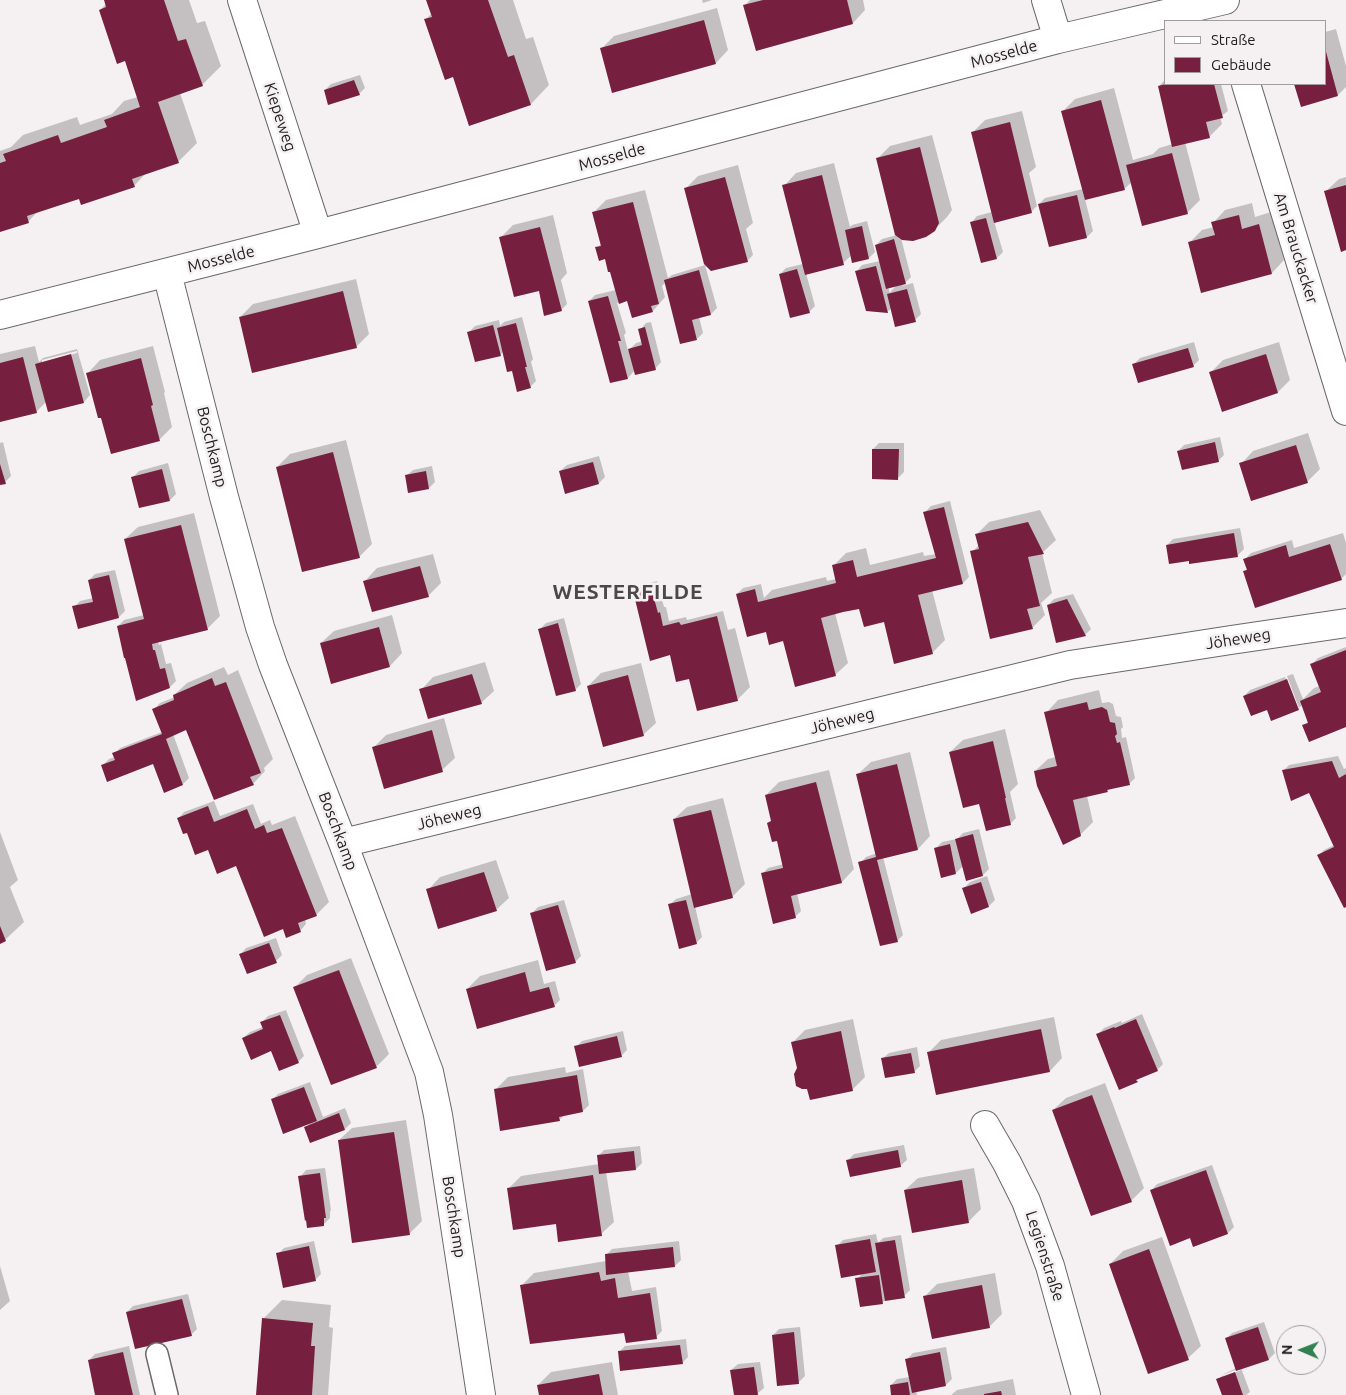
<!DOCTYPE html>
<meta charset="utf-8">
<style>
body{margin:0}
#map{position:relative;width:1346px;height:1395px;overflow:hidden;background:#f5f1f2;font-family:Ubuntu,sans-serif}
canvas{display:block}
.legend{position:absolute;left:1164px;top:20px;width:162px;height:65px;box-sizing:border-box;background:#f5f1f2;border:1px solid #a19d9e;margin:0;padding:6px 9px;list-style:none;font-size:15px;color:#222021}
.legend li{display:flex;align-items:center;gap:10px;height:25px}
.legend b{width:25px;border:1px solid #a19d9e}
.north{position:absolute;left:1276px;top:1325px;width:50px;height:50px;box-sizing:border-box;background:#f5f1f2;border:1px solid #a19d9e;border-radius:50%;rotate:271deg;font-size:14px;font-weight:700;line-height:20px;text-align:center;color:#222021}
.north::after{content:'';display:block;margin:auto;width:18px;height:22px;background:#328050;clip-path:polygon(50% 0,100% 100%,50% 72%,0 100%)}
</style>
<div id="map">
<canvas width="1346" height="1395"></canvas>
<ul class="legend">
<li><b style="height:6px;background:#fff"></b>Straße</li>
<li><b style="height:14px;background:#761f3e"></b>Gebäude</li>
</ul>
<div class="north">N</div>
</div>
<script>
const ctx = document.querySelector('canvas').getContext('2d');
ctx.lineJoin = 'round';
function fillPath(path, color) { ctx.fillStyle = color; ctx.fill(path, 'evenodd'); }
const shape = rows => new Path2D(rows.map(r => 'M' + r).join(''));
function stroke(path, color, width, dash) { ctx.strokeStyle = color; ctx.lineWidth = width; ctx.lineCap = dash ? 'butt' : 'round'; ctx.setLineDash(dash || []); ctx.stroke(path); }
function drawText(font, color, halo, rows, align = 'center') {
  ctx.font = font + ' Ubuntu,sans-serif'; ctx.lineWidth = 5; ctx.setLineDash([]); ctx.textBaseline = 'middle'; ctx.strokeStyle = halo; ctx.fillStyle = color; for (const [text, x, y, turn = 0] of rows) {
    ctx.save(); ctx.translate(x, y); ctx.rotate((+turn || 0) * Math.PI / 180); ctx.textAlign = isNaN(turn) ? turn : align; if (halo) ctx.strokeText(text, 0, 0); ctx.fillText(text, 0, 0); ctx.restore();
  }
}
fillPath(shape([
 [105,0,189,0,197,23,205,21,221,66,202,85,180,93,197,143,178,162,147,172,134,186,80,197,39,210,28,222,0,231,0,151,11,147,23,135,77,117,80,125,112,114,124,101,138,97,126,59,100,10,106,4],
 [427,0,513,0,526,39,533,37,549,85,531,104,454,76,425,20,432,13],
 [702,0,712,0,703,3],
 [750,0,863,0,865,10,853,23,757,50,744,6],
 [717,8,728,50,716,63,601,49,614,36],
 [1336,29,1346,66,1346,87,1338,95,1302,105,1296,84,1325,84,1325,32],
 [360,75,365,88,359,94,325,90,331,84],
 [1165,80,1165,84,1221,84,1228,111,1220,117,1222,124,1209,137,1185,142,1200,200,1188,212,1161,219,1132,182,1124,189,1085,199,1093,231,1087,237,1039,204,1031,212,994,221,1003,252,997,258,982,262,971,223,977,216,992,212,973,132,985,120,1022,111,1036,167,1029,173,1037,206,1045,198,1083,189,1063,111,1075,99,1114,88,1133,160,1153,154,1159,148,1173,144,1159,86],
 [932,135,952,210,947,217,934,230,901,238,911,277,902,286,913,283,921,314,915,320,892,308,887,312,856,272,862,265,880,261,876,245,882,239,897,235,877,159,890,146],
 [897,285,892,290,890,293,888,287],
 [834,163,850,227,852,225,867,221,875,252,869,258,852,255,843,263,806,273,815,306,809,312,780,274,786,268,803,264,784,186,796,173],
 [738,165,753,223,746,229,753,255,747,261,686,188,698,176],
 [1346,177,1346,249,1326,191,1339,179],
 [645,190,668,278,672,275,705,265,717,308,711,314,699,317,703,333,697,339,666,282,662,286,665,297,653,311,628,300,617,303,626,333,624,335,628,351,636,343,643,341,640,330,646,323,651,322,661,362,655,369,635,370,628,378,611,382,589,301,595,295,616,290,606,258,597,248,602,243,593,213,606,200],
 [1252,203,1255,217,1271,212,1284,260,1272,273,1189,243,1202,230,1214,227,1213,223,1225,210],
 [553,215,567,273,561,280,567,304,561,310,540,291,500,238,513,225],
 [356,279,369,334,356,347,240,317,253,304],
 [522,317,533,359,531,362,536,381,530,387,513,369,504,351,500,355,469,332,475,326,499,320,500,326,504,322],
 [1194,342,1199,360,1193,366,1134,364,1140,358],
 [1279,342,1290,380,1278,392,1223,410,1211,372,1223,360],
 [35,346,39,362,43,358,77,349,90,395,84,402,49,411,47,401,36,412,0,421,0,354],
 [77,351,77,353,42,363,42,360],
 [153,346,165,392,164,393,172,427,160,439,112,452,88,373,100,360],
 [1308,433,1320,469,1307,482,1241,464,1253,451],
 [1220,437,1224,455,1218,461,1178,451,1184,445],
 [346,440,372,544,359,557,277,467,290,454],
 [3,442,11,476,5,482,0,483,0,443],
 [879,443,904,443,904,472,898,478,873,449],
 [599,456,605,477,599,483,560,471,567,465],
 [168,463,176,494,170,500,133,477,139,471],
 [432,466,435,482,429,488,406,476,413,470],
 [950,501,969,577,963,583,932,590,945,640,932,653,884,620,860,607,835,613,848,663,835,675,784,639,766,629,737,594,743,588,761,584,764,598,772,590,826,577,827,581,836,579,833,566,846,553,866,548,870,565,923,552,924,556,936,554,925,512,931,506],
 [1040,510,1056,540,1042,553,1052,593,1041,603,1045,615,1032,628,972,552,979,545,977,534,989,522],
 [194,513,220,616,207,629,158,642,159,645,161,644,166,664,171,663,176,681,170,687,118,626,124,620,144,615,125,539,138,527],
 [1240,528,1244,549,1238,555,1190,559,1167,545,1173,539],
 [1343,533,1346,543,1346,574,1341,579,1245,571,1248,568,1245,559,1251,553,1292,540,1294,548],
 [433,554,441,583,428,596,365,581,377,568],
 [115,570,125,611,119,617,74,607,80,601,93,598,89,580,95,574],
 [657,581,664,607,666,607,669,621,686,617,687,620,723,611,728,630,735,628,750,687,737,700,690,678,671,654,634,592,640,586],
 [1073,594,1091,629,1085,635,1048,605,1054,599],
 [392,615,402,653,390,666,321,643,334,631],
 [564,618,581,684,575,690,540,629,546,623],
 [1346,647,1346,726,1304,725,1309,721,1302,705,1298,709,1267,708,1244,696,1250,690,1285,677,1296,708,1299,708,1287,676,1293,674,1303,699,1314,688,1320,686,1312,664,1318,658],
 [485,662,494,691,481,703,421,690,433,677],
 [641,663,656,723,643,735,588,686,601,673],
 [224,667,228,675,238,670,273,759,264,768,265,771,253,784,187,728,173,734,189,778,183,784,153,762,103,765,109,759,115,757,114,754,120,748,162,732,154,709,160,703,175,697,174,695,187,683],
 [1099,690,1102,703,1109,702,1113,704,1116,716,1121,717,1123,727,1121,729,1122,738,1126,737,1135,778,1129,784,1110,788,1107,791,1087,796,1093,822,1080,835,1035,771,1048,759,1056,757,1046,713,1058,700],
 [444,718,455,758,442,770,373,748,386,735],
 [1005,729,1018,784,1010,792,1016,818,1010,824,980,803,950,752,963,740],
 [910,752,930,836,918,849,883,857,903,935,897,941,860,863,866,857,877,853,858,774,871,762],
 [1338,756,1344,769,1346,768,1346,906,1318,856,1324,850,1334,845,1310,790,1283,771,1289,765],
 [829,770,854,869,842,882,797,893,801,911,795,917,762,874,768,868,784,864,766,795,779,782],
 [723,798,745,884,732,897,695,906,702,937,696,943,669,905,676,899,692,894,674,819,687,807],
 [214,801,220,816,253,804,261,824,270,820,272,825,295,816,329,902,316,915,305,919,306,924,300,931,284,930,237,863,209,848,188,832,178,819,184,812],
 [979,829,989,869,983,875,967,879,963,866,956,873,936,848,942,842,957,839,963,833],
 [0,832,18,880,10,887,24,922,5,940,0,942],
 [496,860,509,898,496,910,428,890,440,877],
 [987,876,995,900,989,906,963,889,970,882],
 [564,900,581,956,575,962,532,913,538,907],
 [276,938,282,955,276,961,240,955,246,948],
 [351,958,389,1054,377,1066,332,1084,295,987,307,975],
 [538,960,544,984,555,981,560,1000,554,1006,467,989,480,976],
 [286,1010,304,1056,298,1062,272,1050,243,1038,250,1032,263,1027,262,1022,268,1016],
 [1142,1014,1163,1064,1157,1070,1120,1088,1097,1035,1104,1028,1121,1021,1122,1023],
 [1054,1017,1062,1058,1050,1071,928,1053,941,1040],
 [853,1019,865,1077,852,1090,808,1087,799,1069,793,1042,805,1030],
 [623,1031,627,1050,621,1056,576,1047,582,1041],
 [917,1047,920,1066,914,1072,882,1059,889,1053],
 [565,1067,566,1073,583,1069,589,1105,583,1111,565,1115,559,1120,495,1090,508,1077],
 [310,1082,323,1117,345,1108,351,1123,345,1129,306,1127,311,1122,272,1100,278,1094],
 [1105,1083,1144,1188,1132,1200,1092,1215,1053,1110,1066,1098],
 [406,1120,422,1221,409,1234,339,1140,352,1128],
 [904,1145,907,1160,900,1166,848,1160,854,1154],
 [640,1146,642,1163,636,1169,606,1172,614,1222,601,1234,557,1222,509,1188,521,1176,599,1164,598,1156,604,1150],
 [1212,1165,1234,1227,1228,1233,1193,1246,1190,1237,1151,1191,1157,1184],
 [325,1168,331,1210,330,1212,330,1218,324,1224,300,1177,306,1170],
 [974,1168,981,1209,968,1222,905,1190,918,1178],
 [876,1234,878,1243,883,1238,901,1235,910,1290,904,1296,886,1300,883,1302,857,1279,863,1273,837,1246,843,1240],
 [1162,1237,1201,1346,1188,1358,1110,1264,1123,1251],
 [314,1241,321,1274,315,1280,278,1254,284,1248],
 [679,1241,681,1260,675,1266,628,1271,632,1291,656,1287,662,1331,656,1337,522,1285,534,1273,606,1261,606,1255,612,1249],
 [0,1266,10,1301,0,1310],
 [995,1273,1002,1314,989,1327,925,1296,937,1284],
 [188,1294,197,1329,191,1335,127,1312,133,1306],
 [282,1300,331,1305,329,1327,333,1328,328,1395,258,1395,263,1319],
 [1264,1322,1275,1353,1269,1359,1241,1368,1250,1392,1246,1395,1223,1395,1218,1380,1224,1374,1236,1368,1226,1339,1232,1333],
 [1240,1368,1241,1370,1223,1378,1223,1375],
 [800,1327,805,1376,799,1382,778,1385,773,1335,779,1329],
 [686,1339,688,1357,682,1363,619,1352,625,1346],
 [129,1346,140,1395,97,1395,89,1360,95,1354],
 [946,1347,952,1379,946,1385,916,1391,917,1395,893,1395,891,1385,897,1379,910,1377,907,1359,913,1353],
 [612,1362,618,1395,540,1395,538,1385,551,1372],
 [760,1362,764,1388,757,1394,735,1395,731,1370,738,1364],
 [1013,1379,1016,1395,951,1395,957,1390]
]), '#0003');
fillPath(shape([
 [104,0,164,0,178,41,186,39,203,86,158,102,179,163,132,179,135,187,81,205,79,199,27,216,29,223,0,232,0,163,6,161,3,154,58,135,61,143,107,127,104,120,140,107,125,61,117,64,99,10,106,7],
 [426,0,488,0,508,57,514,55,531,105,469,126,453,77,445,80,424,19,432,17],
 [763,0,847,0,853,24,756,51,743,5],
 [704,20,716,64,612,93,600,48],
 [1325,48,1338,96,1301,107,1294,84,1325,84],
 [354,80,360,95,328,105,324,90],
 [1166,84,1214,84,1223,118,1206,122,1210,138,1172,147,1158,86],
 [1101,100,1125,190,1085,200,1061,111],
 [1010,122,1032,213,994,223,971,132],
 [920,147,939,223,935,231,926,237,913,241,902,240,895,235,876,158],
 [1172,153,1188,214,1142,226,1126,165],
 [822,175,844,265,805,275,782,185],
 [725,177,748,262,711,271,704,264,684,188],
 [1346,185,1346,250,1341,252,1324,191],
 [1077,195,1087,238,1049,247,1038,204],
 [633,202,659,304,651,306,653,312,632,318,627,301,619,304,610,272,608,272,605,259,599,261,595,247,601,246,592,212],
 [1239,215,1242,229,1259,224,1272,274,1201,293,1188,242,1215,235,1211,222],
 [986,218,997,259,981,263,970,222],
 [862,226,869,259,852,263,845,230],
 [540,227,562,311,544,316,539,291,514,297,499,237],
 [894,239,906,284,886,289,875,245],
 [876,266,888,313,866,311,855,271],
 [797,269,810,313,790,318,779,274],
 [699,270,711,315,692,320,697,340,680,344,664,280],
 [907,289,916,322,895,327,887,294],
 [343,291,357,348,252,373,239,317],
 [608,296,621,341,618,341,628,379,610,383,588,301],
 [516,323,527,367,525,367,531,388,517,392,512,371,507,372,497,328],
 [493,325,501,356,475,362,467,332],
 [645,327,656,370,635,375,628,349,642,345,638,329],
 [1188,348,1194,367,1138,383,1132,364],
 [71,354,84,403,48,412,35,364],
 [1266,354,1278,393,1222,412,1209,372],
 [23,357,37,413,0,422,0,363],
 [141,358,153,405,151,406,160,441,111,454,101,418,98,418,86,373],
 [1215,442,1219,462,1182,470,1177,451],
 [1296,445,1308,483,1251,501,1239,463],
 [872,449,899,449,898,480,872,479],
 [333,452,360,558,302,572,276,467],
 [593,462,599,484,565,494,559,471],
 [0,464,6,484,0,485],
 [162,469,170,501,139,508,131,477],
 [426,471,429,489,408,493,405,475],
 [944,507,963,584,918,595,933,654,894,664,884,622,864,627,859,609,843,612,821,618,836,676,795,687,783,641,769,645,766,632,747,637,736,594,755,589,758,602,836,583,832,565,853,560,857,577,936,558,923,512],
 [1028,522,1044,554,1028,557,1040,606,1027,609,1033,629,990,639,970,551,979,549,975,534],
 [181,525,208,630,152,644,153,650,155,650,160,669,165,668,170,688,136,701,125,658,124,658,117,626,144,619,124,539],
 [1234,533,1238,557,1189,564,1189,561,1169,564,1166,545],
 [1330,544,1342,580,1255,608,1243,571,1247,570,1243,559,1286,545,1289,557],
 [420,566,429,597,372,612,363,581],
 [109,575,119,618,78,629,72,606,93,602,88,580],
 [651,587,658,613,660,612,663,626,679,622,681,625,717,616,738,701,697,711,689,679,676,682,670,655,650,661,633,591],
 [1067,599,1086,636,1056,643,1047,605],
 [558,623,576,691,556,696,538,629],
 [379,627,390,667,331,684,320,643],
 [1346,650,1346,727,1309,742,1302,725,1308,723,1300,701,1321,692,1310,664],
 [472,674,482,704,428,719,419,689],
 [628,675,644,736,603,747,587,686],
 [212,678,215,686,226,682,261,773,250,777,254,785,214,800,186,730,166,739,183,785,164,793,153,764,107,782,101,765,115,760,112,753,162,734,152,709,174,700,173,695],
 [1287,679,1299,710,1271,721,1267,710,1251,716,1243,696],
 [1087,702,1089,710,1102,707,1107,710,1110,722,1115,723,1117,734,1115,736,1117,743,1120,742,1130,785,1107,790,1108,792,1073,800,1081,836,1063,845,1037,786,1034,771,1057,766,1044,712],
 [432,730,443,772,384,789,372,747],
 [993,741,1006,798,1005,798,1011,825,986,831,979,804,963,808,949,752],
 [1332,761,1339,778,1346,774,1346,907,1344,908,1317,855,1334,847,1309,793,1291,801,1282,770],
 [897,764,918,850,877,860,898,942,880,946,858,862,876,857,856,774],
 [816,782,842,883,791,896,796,918,773,924,761,873,783,868,777,841,772,842,767,823,771,821,765,795],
 [208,806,214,822,247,809,255,829,264,825,267,833,282,828,317,916,298,923,301,932,286,938,283,929,264,937,236,866,217,874,208,850,195,855,187,833,183,834,177,818],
 [711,810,733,898,694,908,673,819],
 [973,834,983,876,966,881,955,839],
 [950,844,956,874,941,878,934,848],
 [484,872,497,911,438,929,426,889],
 [981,882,989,907,971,914,962,888],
 [686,900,697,944,679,949,668,904],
 [558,905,576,963,546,971,530,913],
 [0,926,6,941,0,944],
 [269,943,277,963,247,974,239,954],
 [339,970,377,1068,331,1085,293,987],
 [525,972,530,992,549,987,555,1007,477,1029,466,989],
 [280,1015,299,1063,279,1071,271,1051,251,1060,242,1038,263,1029,260,1022],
 [1136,1019,1158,1071,1136,1080,1138,1082,1119,1090,1096,1034,1114,1027,1115,1028],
 [1041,1029,1050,1072,936,1095,927,1052],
 [841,1031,853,1091,810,1100,807,1089,802,1089,796,1086,794,1074,797,1068,791,1042],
 [617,1036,622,1057,579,1067,574,1046],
 [911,1053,915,1073,885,1078,881,1058],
 [577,1075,583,1112,559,1117,560,1121,500,1131,494,1089],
 [304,1087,317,1121,283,1134,271,1099],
 [1092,1095,1132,1202,1091,1216,1052,1110],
 [339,1113,345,1130,310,1143,304,1127],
 [394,1132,410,1235,352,1243,338,1140],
 [898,1150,901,1167,850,1177,846,1160],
 [634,1151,636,1170,599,1174,597,1155],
 [1206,1170,1228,1234,1193,1247,1190,1238,1170,1246,1150,1190],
 [320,1173,326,1218,324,1218,324,1226,307,1228,306,1220,305,1221,298,1176],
 [593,1175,602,1236,558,1242,556,1224,513,1230,507,1188],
 [962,1180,969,1223,912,1233,904,1190],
 [870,1239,876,1272,841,1278,835,1245],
 [895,1240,905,1298,885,1301,875,1243],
 [309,1246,316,1281,283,1288,276,1253],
 [673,1247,675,1267,606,1275,605,1254],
 [1149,1249,1189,1360,1148,1374,1109,1264],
 [599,1272,601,1281,615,1278,618,1298,650,1293,657,1339,626,1343,624,1333,530,1344,520,1285],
 [879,1275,883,1304,860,1307,855,1278],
 [982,1285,990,1328,932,1339,923,1296],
 [182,1299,192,1336,135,1349,126,1312],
 [262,1318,313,1323,311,1346,315,1346,312,1395,256,1395],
 [1258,1327,1269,1360,1236,1371,1225,1338],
 [794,1332,799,1384,777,1386,772,1335],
 [680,1345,683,1364,620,1371,618,1351],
 [123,1352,133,1395,95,1395,88,1360],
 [940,1352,946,1386,912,1393,905,1359],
 [754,1367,758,1395,734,1395,730,1370],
 [1235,1372,1243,1395,1222,1395,1216,1379],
 [599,1374,603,1395,539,1395,537,1385],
 [908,1382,910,1395,891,1395,890,1385],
 [1001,1391,1002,1395,984,1395,984,1394]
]), '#761f3e');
const lane = shape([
 [157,1354,167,1395]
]);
const street = shape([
 [242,0,318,234],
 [1046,0,1058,39],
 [1246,84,1346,411],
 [167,273,224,497,260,627,273,665,343,843,429,1072,438,1115,481,1395],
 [0,315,318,234,1058,39,1225,0],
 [343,843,1070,665,1231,640,1346,623],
 [985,1125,1007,1163,1026,1201,1050,1266,1086,1395]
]);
stroke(lane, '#6c6869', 24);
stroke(street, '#6c6869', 30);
stroke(lane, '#fff', 21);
stroke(street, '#fff', 28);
drawText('16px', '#222021', '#f5f1f2', [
 ["Mosselde",1004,54,-15],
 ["Kiepeweg",280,117,72],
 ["Mosselde",612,157,-15],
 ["Am Brauckacker",1296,248,73],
 ["Mosselde",221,259,-14],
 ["Boschkamp",212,447,76],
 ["Jöheweg",1238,639,-9],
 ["Jöheweg",842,721,-14],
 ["Jöheweg",449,817,-14],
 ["Boschkamp",338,831,69],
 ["Boschkamp",454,1217,81],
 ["Legienstraße",1045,1256,72]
]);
ctx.letterSpacing = '1px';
drawText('bold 21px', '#4b4849', '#f5f1f2', [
 ["WESTERFILDE",628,592]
]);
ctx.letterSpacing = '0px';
</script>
